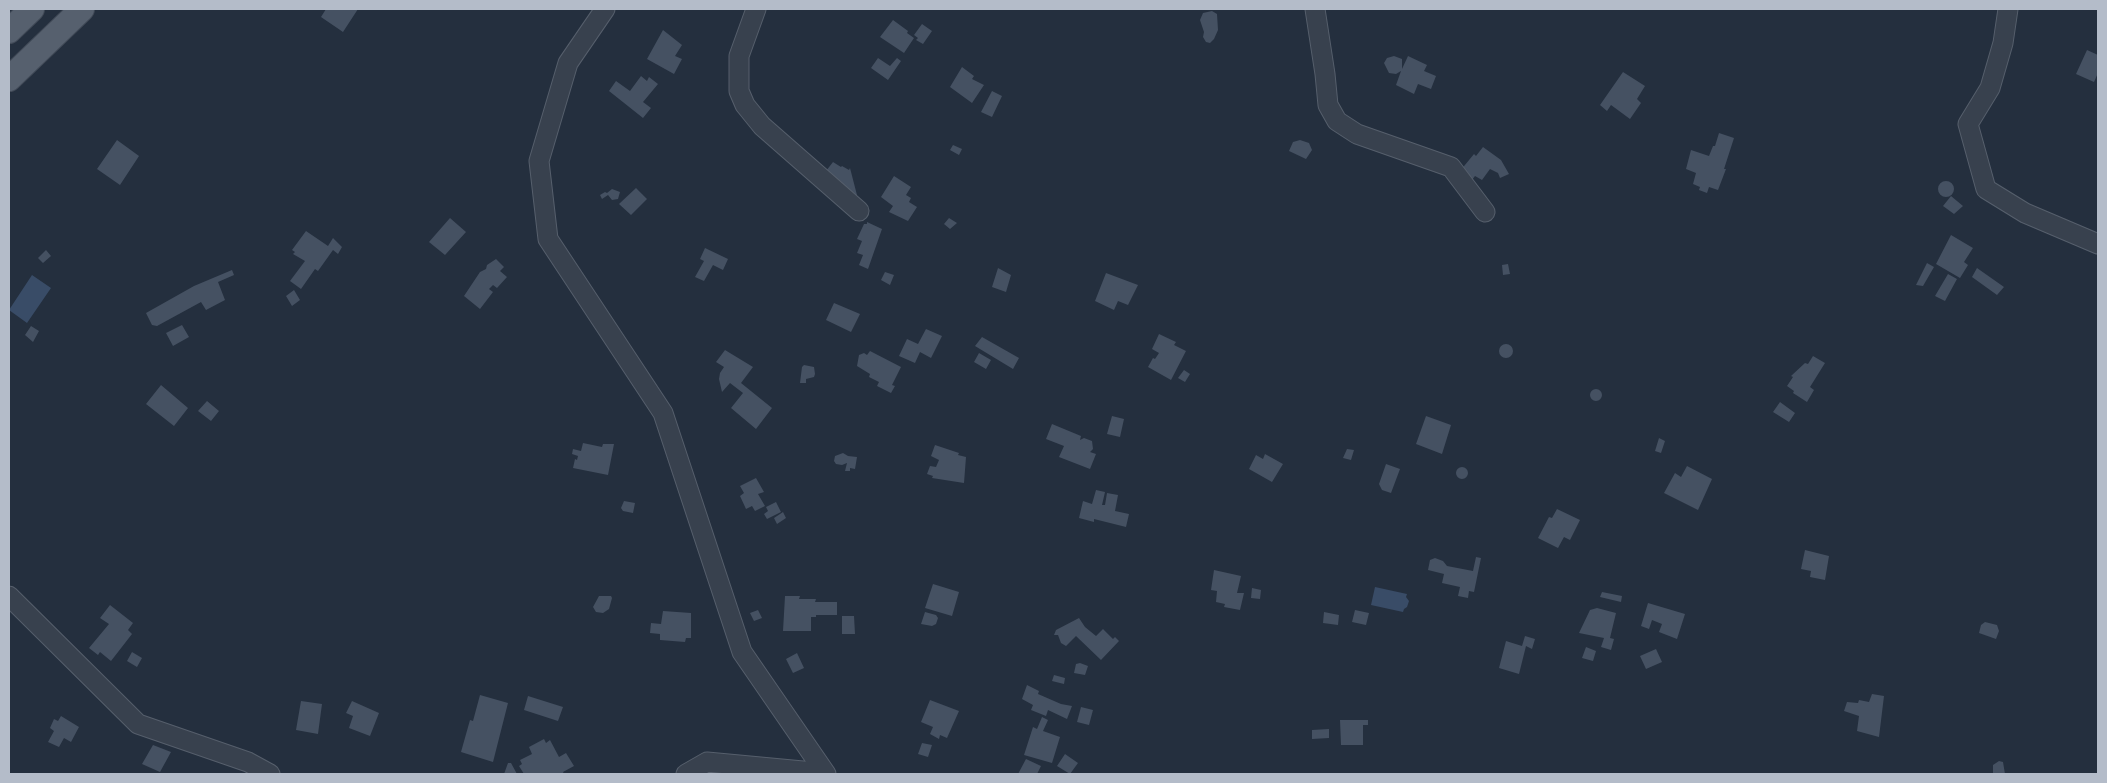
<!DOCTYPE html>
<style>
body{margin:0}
#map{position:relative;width:2107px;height:783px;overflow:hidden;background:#242f3e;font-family:"Golos Text",sans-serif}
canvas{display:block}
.frame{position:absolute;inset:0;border:10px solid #b4bcc9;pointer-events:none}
</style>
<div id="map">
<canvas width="2107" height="783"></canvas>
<div class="frame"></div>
</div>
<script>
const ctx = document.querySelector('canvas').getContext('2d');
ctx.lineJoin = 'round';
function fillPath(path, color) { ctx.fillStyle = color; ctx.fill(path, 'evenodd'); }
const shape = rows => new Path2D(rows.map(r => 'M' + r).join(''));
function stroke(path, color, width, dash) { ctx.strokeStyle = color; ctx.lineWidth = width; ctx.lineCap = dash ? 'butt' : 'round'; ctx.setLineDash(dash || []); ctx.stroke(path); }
fillPath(shape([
 [32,275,51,288,27,323,9,310],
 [1375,587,1407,594,1406,597,1409,601,1407,607,1404,609,1403,612,1371,605]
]), '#394c67');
fillPath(shape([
 [326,9,358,9,343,32,321,17],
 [1212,11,1217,14,1218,30,1214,39,1210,43,1206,42,1203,37,1204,32,1200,20,1203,13],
 [893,20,908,31,907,33,914,38,904,53,880,37],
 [922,24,932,31,923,44,916,40,918,38,914,35],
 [663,30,682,45,675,56,682,59,674,74,647,59],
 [2087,50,2098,55,2098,73,2094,82,2076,74],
 [1394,56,1402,59,1402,69,1408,56,1427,65,1424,71,1436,76,1431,89,1418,84,1414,94,1396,85,1401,71,1396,74,1389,73,1384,63,1387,58],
 [878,58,890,66,897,58,901,61,888,80,871,68],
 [962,67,974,76,972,79,984,85,972,103,950,87],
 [1623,72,1645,86,1637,99,1641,103,1630,119,1611,105,1607,111,1600,105],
 [641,76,647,81,649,77,658,84,643,102,651,108,643,118,609,91,616,81,630,91],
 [992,91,1002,96,992,117,981,112],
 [1719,133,1734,138,1724,169,1726,169,1718,190,1709,187,1707,193,1699,190,1700,187,1693,184,1696,173,1686,169,1691,150,1709,156,1713,146,1715,146],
 [117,140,139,156,120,185,97,169],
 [1300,140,1309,143,1312,150,1306,159,1289,151,1293,142],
 [953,145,962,149,959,155,950,150],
 [1483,147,1501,160,1509,174,1500,178,1498,173,1490,169,1482,180,1475,176,1472,180,1460,171,1474,154,1476,156],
 [833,162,841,167,842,166,849,170,850,168,858,199,834,181,836,179,826,171],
 [894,176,911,187,906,195,911,198,909,202,917,207,908,221,889,212,893,206,881,197],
 '1938 189a8 8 0 1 1 16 0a8 8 0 1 1-16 0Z',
 [636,188,647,199,631,215,619,204],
 [612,189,620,192,618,199,612,200,608,195,602,199,600,195,605,192,607,193],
 [1951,196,1963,206,1954,214,1943,206],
 [450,218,466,232,445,255,429,242],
 [949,218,957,223,950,229,944,224],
 [867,222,882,229,868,269,859,265,863,255,857,253,862,241,857,239,864,224,867,224],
 [306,231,328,246,333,238,342,247,338,254,333,250,318,271,315,269,301,289,290,281,305,261,293,254,295,252,292,250],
 [1951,235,1973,248,1964,262,1968,265,1960,278,1936,264],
 [705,248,728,259,723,270,713,265,704,281,695,277,704,261,700,259],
 [46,250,51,256,43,263,38,258],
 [496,259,504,267,500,271,507,277,497,288,493,285,489,289,493,292,480,309,464,296,480,272,486,269,487,265],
 [1927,263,1934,267,1923,286,1916,285],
 [1508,264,1510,274,1503,275,1502,265],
 [998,268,1011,275,1006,292,992,287],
 [1977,268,2004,287,1997,295,1972,277],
 [232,270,234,275,218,282,225,300,206,310,201,302,157,326,152,325,146,313,194,286],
 [885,272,894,275,890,285,881,280],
 [1106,273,1138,285,1128,305,1118,301,1114,310,1095,301],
 [1948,274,1957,279,1945,301,1935,296],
 [294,290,300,300,292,306,286,296],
 [834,303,860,314,851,332,826,320],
 [182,325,189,337,173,346,166,333],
 [31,326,39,331,33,342,25,335],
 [926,329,942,336,931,358,920,352,915,363,899,356,907,339,918,344],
 [1159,334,1176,342,1174,345,1186,351,1171,380,1148,367,1153,358,1155,359,1159,353,1152,349],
 [982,337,1019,358,1013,369,975,346],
 '1499 351a7 7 0 1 1 14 0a7 7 0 1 1-14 0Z',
 [725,350,753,367,741,383,772,408,756,429,731,408,743,393,730,383,722,392,719,379,720,373,724,367,716,362],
 [870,351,901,367,892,385,895,386,891,393,877,386,879,382,869,377,870,374,857,366,859,355,864,353,867,355],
 [979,353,991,360,986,369,974,362],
 [1813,356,1825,363,1810,387,1814,390,1807,402,1793,393,1794,391,1787,386,1793,377,1791,376,1805,363,1808,364],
 [804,365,814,367,815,374,814,377,806,379,806,383,800,383,802,367],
 [1184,370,1190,374,1185,382,1178,378],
 [161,385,188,408,174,426,146,404],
 '1590 395a6 6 0 1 1 12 0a6 6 0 1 1-12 0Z',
 [207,401,219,411,211,421,198,411],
 [1780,402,1795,413,1789,422,1773,412],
 [1112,416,1124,419,1120,437,1107,434],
 [1426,416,1451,425,1442,454,1416,444],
 [1052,424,1081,436,1080,440,1084,438,1092,441,1093,449,1090,452,1096,454,1090,469,1059,457,1064,446,1046,439],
 [1659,438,1665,441,1661,453,1655,451],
 [583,443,602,447,603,444,614,444,608,475,573,468,575,459,577,460,578,456,572,454,573,449,581,451],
 [935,445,959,453,958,455,966,457,964,483,932,478,933,476,927,474,930,466,936,467,939,460,931,456],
 [1347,449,1354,450,1351,460,1343,458],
 [843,453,848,456,857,457,855,469,850,468,850,471,845,471,847,463,842,465,836,464,834,461,835,456],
 [1265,454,1283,464,1272,482,1249,469,1256,455,1263,459],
 [1386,464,1400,469,1391,493,1382,490,1379,484],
 [1687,466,1712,479,1698,510,1664,493,1675,473,1681,477],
 '1456 473a6 6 0 1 1 12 0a6 6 0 1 1-12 0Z',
 [756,478,764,492,758,494,765,506,755,511,752,506,746,509,740,496,744,493,740,486],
 [1096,490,1105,492,1102,505,1105,505,1107,493,1118,495,1115,511,1129,514,1126,527,1094,519,1094,522,1079,518,1083,501,1092,504],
 [624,501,635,503,633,513,623,511,621,508],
 [776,502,781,512,767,519,764,514,768,511,766,507],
 [1557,509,1580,520,1570,540,1564,537,1558,548,1538,538,1549,517,1552,518],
 [783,512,786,518,777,524,774,518],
 [1805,550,1829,556,1825,580,1810,577,1811,571,1801,569],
 [1476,557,1481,558,1474,592,1469,591,1468,598,1458,596,1460,587,1442,583,1444,574,1428,570,1430,560,1435,558,1443,561,1447,566,1473,571],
 [1214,570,1241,576,1237,593,1244,593,1240,610,1224,607,1225,604,1216,602,1217,591,1211,590],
 [933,584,959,592,952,616,925,608],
 [1252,588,1261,590,1260,599,1251,598],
 [1602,592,1622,596,1621,602,1600,597],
 [599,596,611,596,612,598,609,609,603,613,596,612,593,607],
 [785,596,800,596,799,599,816,599,815,602,837,602,837,615,816,615,816,617,811,617,811,631,783,631],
 [1648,603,1685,614,1677,639,1659,632,1662,624,1652,620,1649,629,1641,626],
 [110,605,133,623,128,630,132,634,111,661,100,652,98,655,89,648,109,624,100,618],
 [1597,608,1616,613,1610,638,1614,639,1611,650,1601,647,1604,638,1579,633,1590,610],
 [758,610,762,618,754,621,750,613],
 [1355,610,1369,613,1366,625,1352,622],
 [663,611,691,613,691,638,686,638,685,642,660,640,660,634,650,633,651,623,661,624],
 [925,612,936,615,938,618,936,624,932,626,921,624],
 [1324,612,1339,615,1338,625,1323,623],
 [842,616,854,616,855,634,842,634],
 [1079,618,1085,627,1096,636,1103,629,1113,639,1115,637,1119,641,1101,660,1076,636,1066,646,1061,643,1058,635,1054,635,1056,630],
 [1985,622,1997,625,1999,631,1996,639,1979,633,1981,625],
 [1525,636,1535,639,1532,649,1526,646,1519,674,1499,668,1506,641,1522,646],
 [1586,647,1596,651,1593,661,1582,658],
 [1656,649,1662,662,1646,669,1640,656],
 [132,652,142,658,137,667,127,661],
 [797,653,804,668,793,673,786,659],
 [1080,663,1088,666,1085,675,1074,673,1076,664],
 [1054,675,1065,678,1064,684,1052,681],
 [1027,685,1039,691,1038,694,1061,704,1072,706,1067,719,1048,710,1046,716,1031,710,1033,705,1022,699],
 [1872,694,1884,696,1879,737,1857,731,1859,716,1844,711,1847,702,1858,703,1859,700,1869,702],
 [480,695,508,703,493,762,461,752,470,720,473,721],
 [528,696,563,707,558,721,524,710],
 [930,700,959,711,947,738,940,735,939,739,930,734,933,727,921,722],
 [301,701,322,704,318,734,296,730],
 [352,701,379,713,370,736,349,728,353,716,346,713],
 [1081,707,1093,710,1089,725,1077,722],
 [61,716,79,727,71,742,64,738,59,747,48,742,54,731,50,728,54,719,58,721],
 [1042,717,1048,720,1043,731,1060,737,1052,763,1024,755,1033,727,1037,729],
 [1340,720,1368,720,1368,725,1363,725,1363,745,1341,745],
 [1329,729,1329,738,1312,739,1312,730],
 [544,739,546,743,550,740,559,757,566,753,574,766,563,772,564,774,524,774,519,766,522,764,520,760,532,754,529,747],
 [922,743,932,745,928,757,918,754],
 [153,745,171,752,160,772,142,764],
 [1065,754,1078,763,1070,774,1057,766],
 [1026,759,1041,766,1037,774,1018,774],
 [1999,761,2003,762,2005,774,1994,774,1993,773,1993,765],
 [508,763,511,763,517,774,504,774]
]), '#455162');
const minor = shape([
 [605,9,568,63,539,161,548,239,663,413,742,652,826,774],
 [756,9,739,56,739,91,745,105,762,126,859,211],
 [1315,9,1325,74,1328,105,1337,121,1357,134,1451,167,1485,212],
 [2008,9,2003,43,1990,88,1968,124,1986,189,2025,213,2098,244],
 [9,596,138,724,248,762,270,774],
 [686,774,707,762,824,773]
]);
const major = shape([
 [9,31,32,9],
 [9,79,82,9]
]);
stroke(minor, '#565f6c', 21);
stroke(major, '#414a57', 26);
stroke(minor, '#38414e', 19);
stroke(major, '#56606e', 24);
</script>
